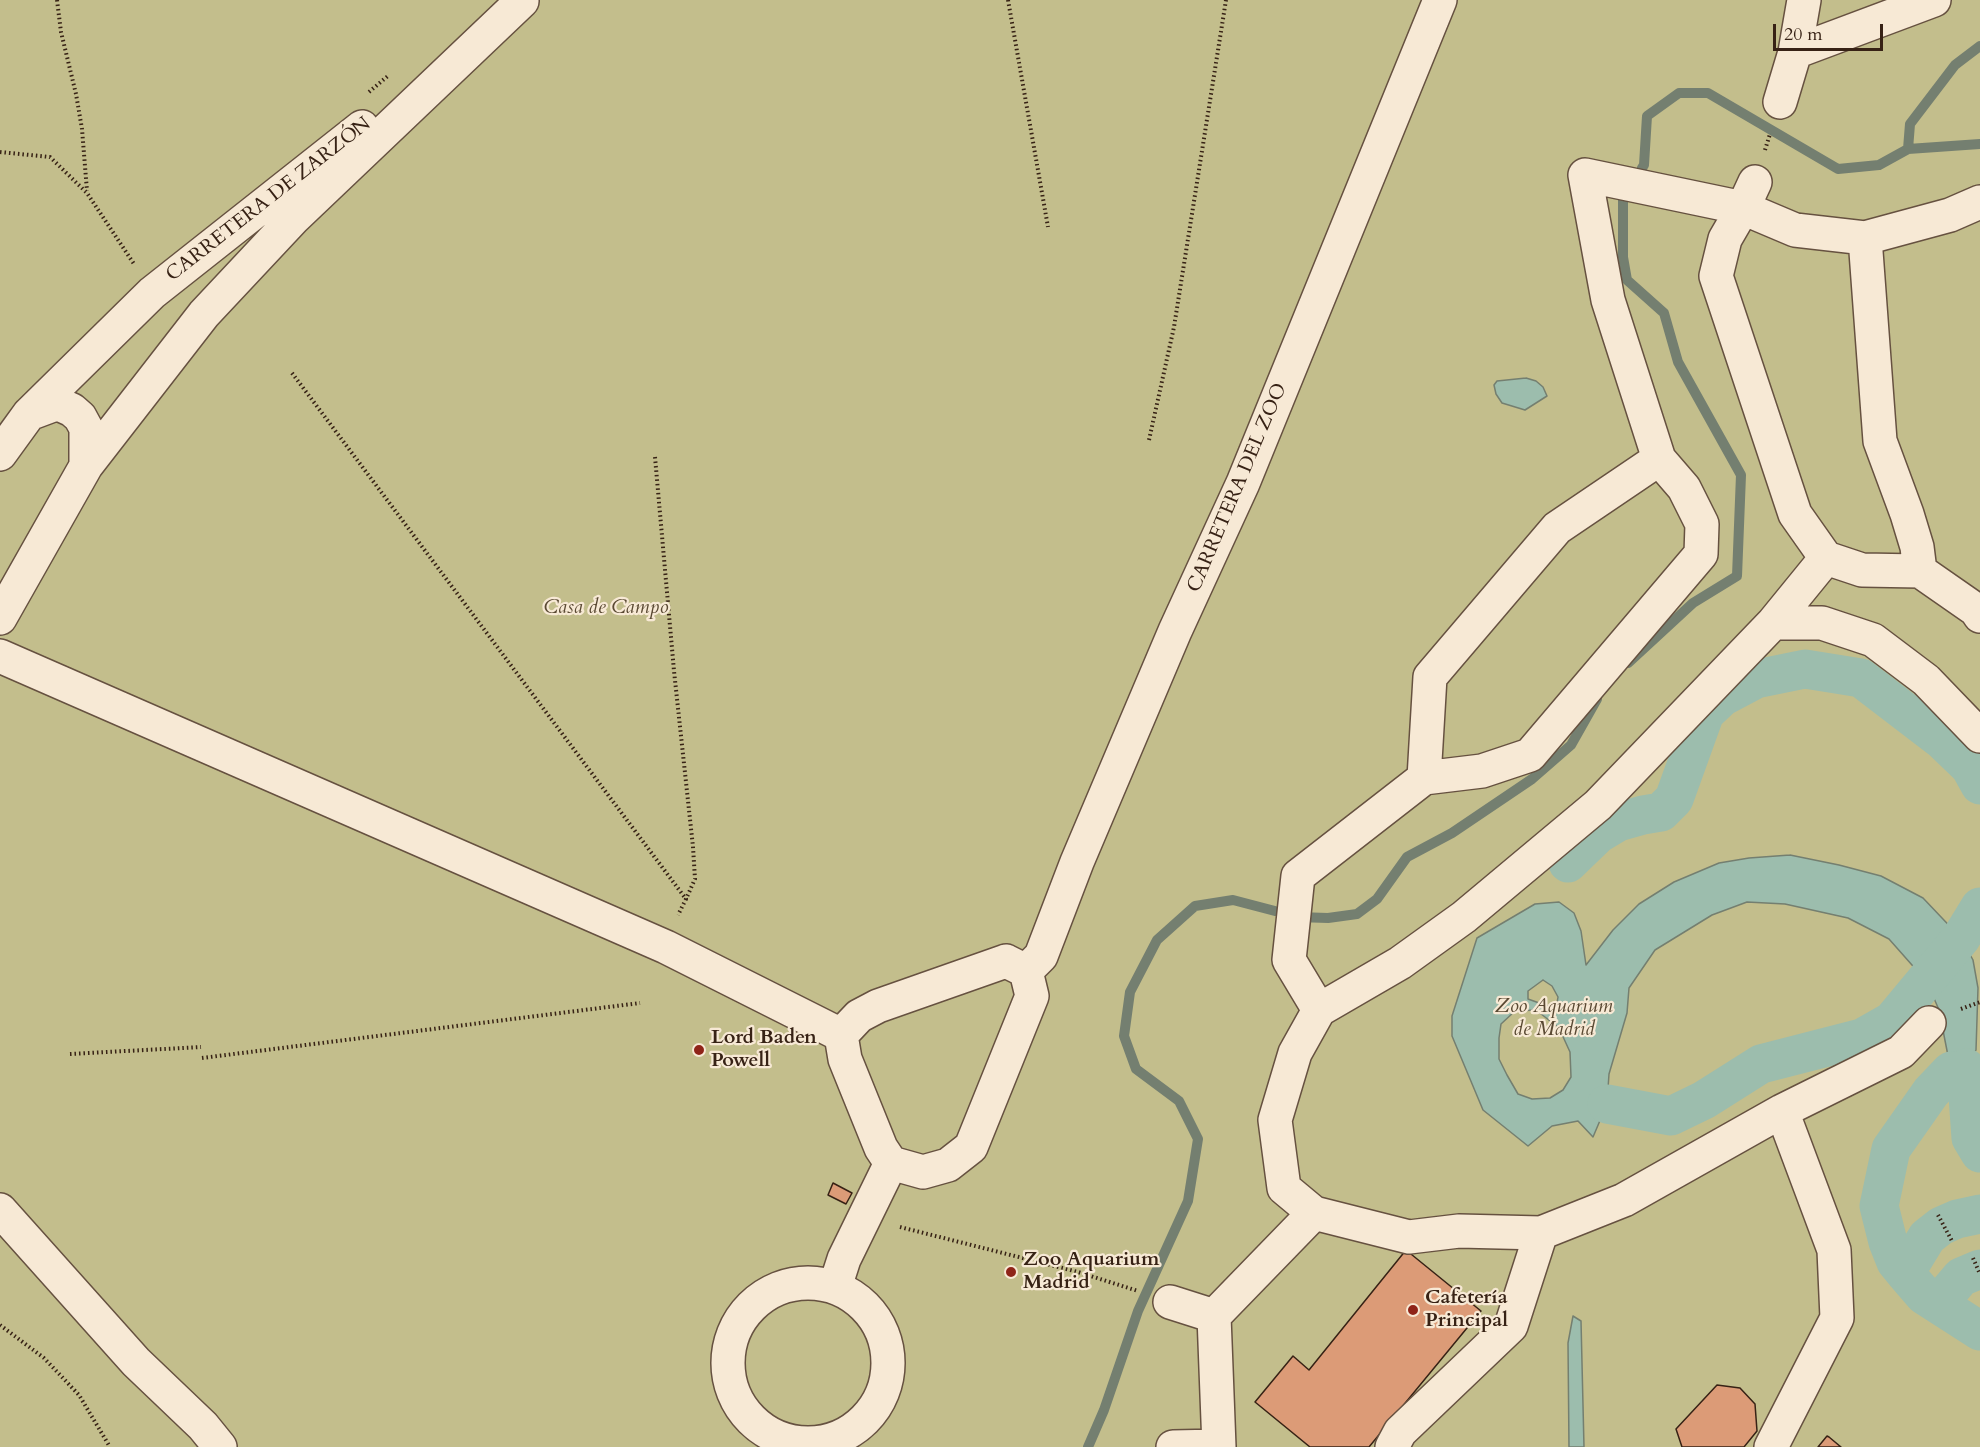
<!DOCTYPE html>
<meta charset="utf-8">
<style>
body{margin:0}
#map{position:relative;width:1980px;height:1447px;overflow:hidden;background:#f2ddbf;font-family:Cardo,serif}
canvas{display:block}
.scale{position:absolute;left:1773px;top:24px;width:110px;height:27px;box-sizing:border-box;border:3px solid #372215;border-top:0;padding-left:8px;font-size:18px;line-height:21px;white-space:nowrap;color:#372215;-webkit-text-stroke:4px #f7e9d5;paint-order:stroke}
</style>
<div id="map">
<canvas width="1980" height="1447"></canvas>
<div class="scale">20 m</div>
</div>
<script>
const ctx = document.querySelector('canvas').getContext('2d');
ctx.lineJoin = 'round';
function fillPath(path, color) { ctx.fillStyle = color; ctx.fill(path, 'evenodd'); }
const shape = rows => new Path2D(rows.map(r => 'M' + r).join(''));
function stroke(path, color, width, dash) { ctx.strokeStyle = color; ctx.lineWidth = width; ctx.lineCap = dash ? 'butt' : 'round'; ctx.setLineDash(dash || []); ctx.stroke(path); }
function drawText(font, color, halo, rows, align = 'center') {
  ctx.font = font + ' Cardo,serif'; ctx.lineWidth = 4.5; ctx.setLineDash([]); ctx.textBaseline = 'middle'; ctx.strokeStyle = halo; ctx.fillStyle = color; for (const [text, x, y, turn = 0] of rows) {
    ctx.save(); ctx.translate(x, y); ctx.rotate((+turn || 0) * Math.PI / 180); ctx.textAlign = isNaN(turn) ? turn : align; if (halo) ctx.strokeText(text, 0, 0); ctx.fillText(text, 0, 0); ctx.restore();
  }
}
fillPath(shape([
 [0,0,1980,0,1980,1447,0,1447]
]), '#c3be8c');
const water = shape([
 [1526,378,1536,381,1543,387,1547,396,1525,410,1502,403,1496,394,1494,385,1497,381,1526,378],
 [1790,855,1839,865,1881,876,1923,898,1961,938,1973,960,1978,988,1976,1050,1966,1068,1951,1071,1939,1010,1927,982,1889,939,1848,918,1785,904,1747,902,1712,915,1655,950,1629,988,1627,1013,1609,1074,1607,1104,1593,1137,1578,1121,1552,1126,1528,1146,1483,1110,1452,1036,1452,1016,1477,938,1535,904,1559,902,1574,913,1581,931,1586,965,1613,930,1639,904,1674,882,1719,863,1749,858,1790,855],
 [1543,980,1552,986,1558,997,1556,1009,1528,999,1528,991,1543,980],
 [1536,1010,1559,1028,1570,1052,1571,1077,1563,1090,1550,1098,1532,1099,1518,1094,1507,1075,1499,1059,1499,1038,1501,1024,1515,1011,1536,1010],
 [1573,1316,1581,1321,1584,1447,1569,1447,1568,1343,1573,1316]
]);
fillPath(water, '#9cbdad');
stroke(water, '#747f70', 1.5);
stroke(shape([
 [1908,149,1980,144],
 [1642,168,1644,165,1647,116,1679,93,1708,93,1838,169,1879,165,1908,149,1910,124,1955,65,1980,46],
 [1623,196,1623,257,1627,280,1664,313,1678,362,1741,475,1737,576,1693,603,1628,663],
 [1297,917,1328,918,1357,914,1377,899,1407,857,1452,833,1532,779,1571,745,1597,699],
 [1088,1447,1104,1410,1138,1311,1188,1201,1198,1139,1179,1101,1136,1069,1124,1036,1130,992,1157,940,1195,906,1233,900,1275,911]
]), '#747f70', 10);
stroke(shape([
 [1568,863,1598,834,1618,822,1643,815,1661,812,1674,799,1705,713,1722,697,1756,679,1805,669,1861,678,1942,740,1970,767,1980,785],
 [1966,1068,1971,1138,1980,1153],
 [1951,1071,1931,1092,1891,1149,1879,1206,1888,1242,1896,1262,1905,1273,1924,1295,1980,1331],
 [1607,1104,1671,1116,1704,1100,1761,1064,1862,1038,1892,1021,1961,938,1980,907],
 [1905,1273,1927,1237,1941,1226,1957,1219,1980,1214],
 [1939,1303,1961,1277,1980,1269]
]), '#9cbdad', 39);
const building = shape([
 [833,1183,852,1193,846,1204,828,1195,833,1183],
 [1406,1250,1481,1311,1369,1447,1310,1447,1255,1402,1293,1356,1309,1370,1406,1250],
 [1717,1385,1740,1388,1755,1404,1757,1431,1744,1447,1682,1447,1676,1429,1717,1385],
 [1827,1436,1829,1437,1841,1447,1818,1447,1827,1436]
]);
fillPath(building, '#dc9b77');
stroke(building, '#372215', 1.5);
const minor = shape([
 [1795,52,1934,0],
 [1780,102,1795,52,1804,0],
 [1865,238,1950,215,1980,202],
 [29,414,53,405,61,405,72,410,80,417,86,428,86,466],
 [0,454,29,414,152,293,362,127],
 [1659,459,1684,488,1702,524,1701,554,1530,755,1482,771,1424,778,1430,677,1557,528,1659,459,1608,300,1585,175,1743,208,1755,182],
 [1826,558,1862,570,1920,571],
 [0,618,86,466,204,314,294,218,522,1],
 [1773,623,1826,558,1795,514,1716,276,1725,239,1743,208,1795,230,1865,238,1880,441,1907,514,1917,547,1920,571,1976,610,1980,616],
 [0,656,666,947,841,1035],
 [1006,961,1026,971,1032,996,971,1147,948,1165,923,1172,891,1163,881,1148,845,1059,841,1035,859,1016,878,1006,1006,961],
 [1026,971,1041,956,1077,862,1175,631,1243,483,1440,0],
 [1319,1010,1400,963,1464,917,1598,805,1773,623,1822,623,1873,640,1926,680,1980,736],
 [0,1210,136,1362,203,1426,220,1447],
 [1314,1213,1409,1237,1459,1231,1541,1233,1624,1200,1782,1111,1901,1052,1929,1023],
 '728 1363a80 80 0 1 1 160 0a80 80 0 1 1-160 0Z',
 [835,1287,844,1259,891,1163],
 [1170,1302,1214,1316,1219,1447],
 [1214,1316,1314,1213,1284,1188,1275,1120,1295,1053,1319,1010,1289,960,1298,876,1424,778],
 [1173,1447,1219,1446],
 [1392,1447,1400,1432,1511,1326,1541,1233],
 [1771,1447,1837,1318,1834,1250,1782,1111]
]);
stroke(minor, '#665140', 36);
stroke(shape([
 [57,0,61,32,76,94,82,129,87,191],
 [1008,0,1048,227],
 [369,92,389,75],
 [1765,150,1770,134],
 [0,152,50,157,87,193,134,264],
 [292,373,686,899,678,915],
 [1149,440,1174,327,1226,0],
 [655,457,674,671,693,847,695,879,686,899],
 [1961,1009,1980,1002],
 [70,1054,201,1047],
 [202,1058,640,1003],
 [1938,1215,1952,1241],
 [900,1227,1078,1272,1138,1291],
 [1973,1258,1980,1274],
 [0,1325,44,1358,79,1395,110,1447]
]), '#372215', 4, [1.5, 3]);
stroke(minor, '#f7e9d5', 33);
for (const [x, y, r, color] of [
 [699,1050,6,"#8f2418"],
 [1011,1272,6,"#8f2418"],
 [1413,1310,6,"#8f2418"]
]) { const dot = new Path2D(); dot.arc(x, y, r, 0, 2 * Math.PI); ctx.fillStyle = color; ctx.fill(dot); stroke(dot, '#f7e9d5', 2); }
drawText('20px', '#372215', '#f7e9d5', [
 ["CARRETERA DE ZARZÓN",269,200,-38],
 ["CARRETERA DEL ZOO",1238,488,-67]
]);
drawText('italic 20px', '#5a4933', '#f7e9d5', [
 ["Casa de Campo",606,608],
 ["Zoo Aquarium",1554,1007],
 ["de Madrid",1554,1030]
]);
drawText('bold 20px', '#372215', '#f7e9d5', [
 ["Lord Baden",711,1038],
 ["Powell",711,1061],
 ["Zoo Aquarium",1023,1260],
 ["Madrid",1023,1283],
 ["Cafetería",1425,1298],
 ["Principal",1425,1321]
], 'left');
</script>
